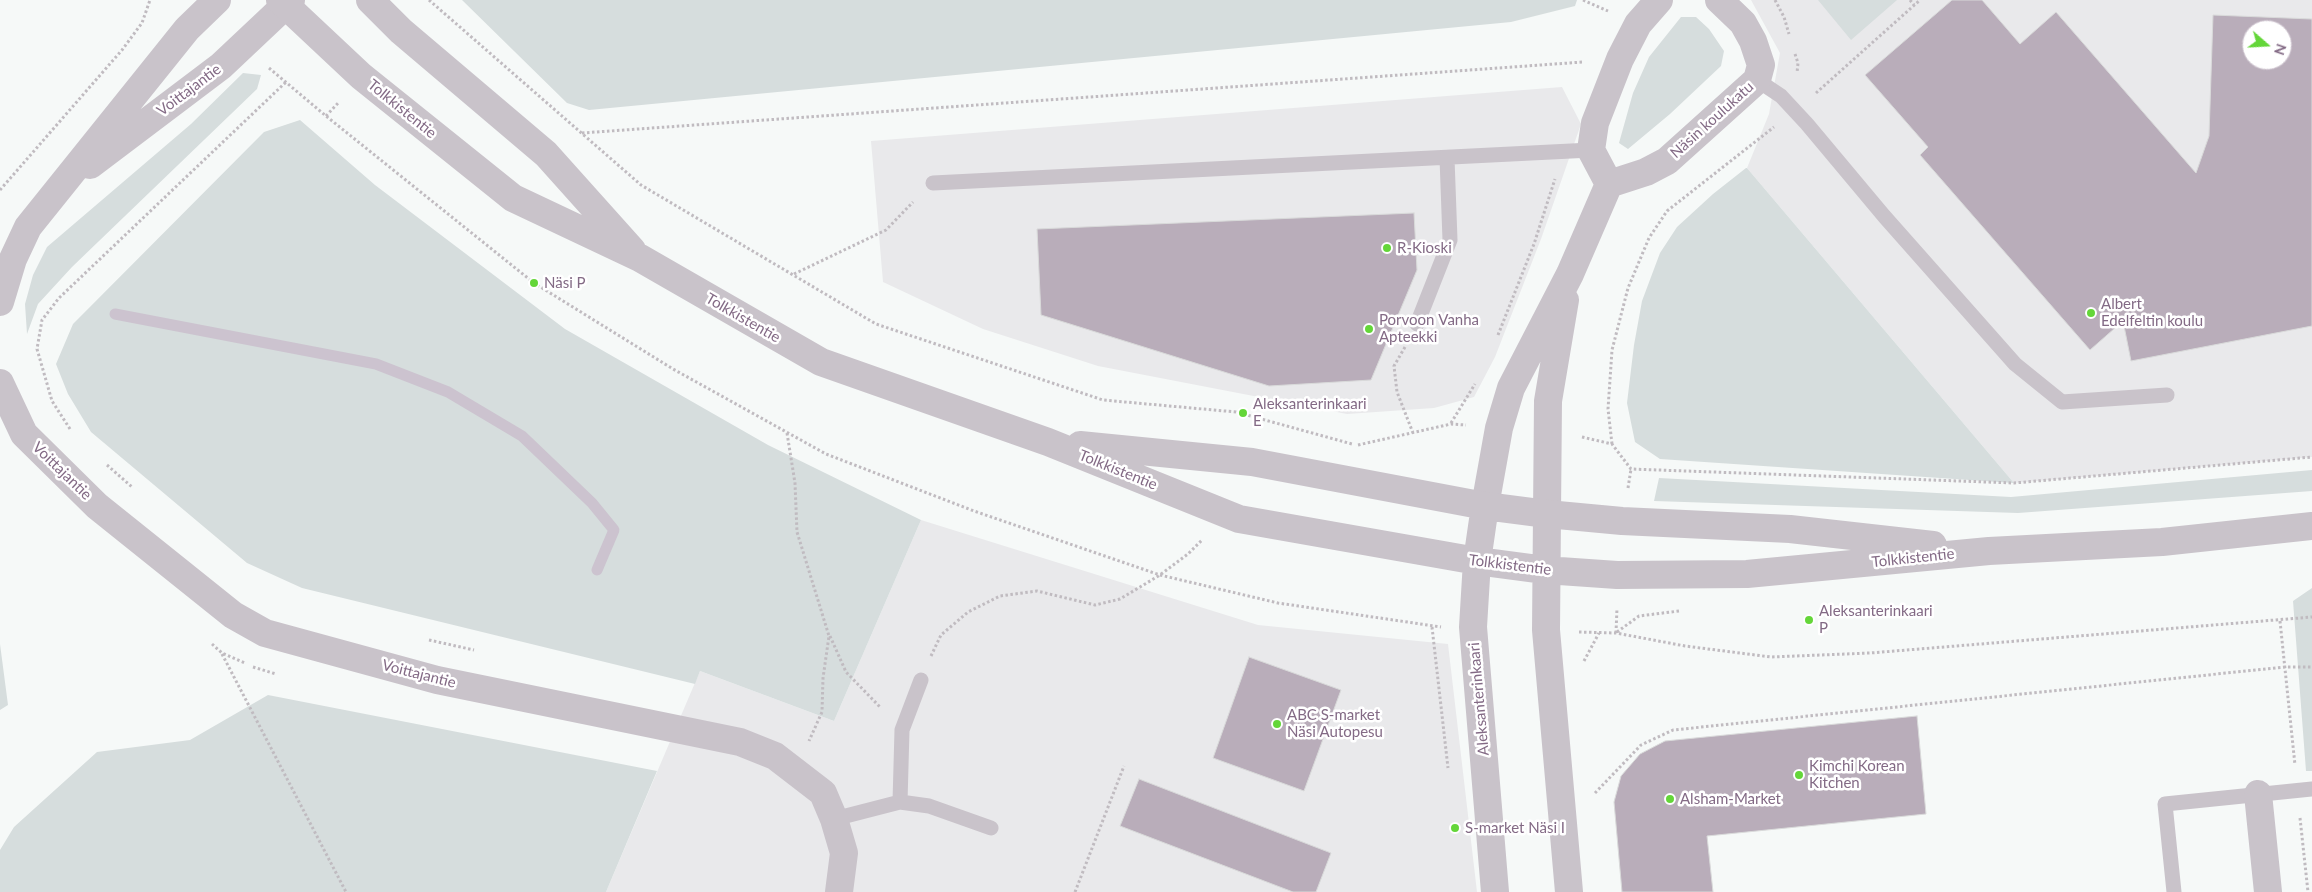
<!DOCTYPE html>
<meta charset="utf-8">
<style>
body{margin:0}
#map{position:relative;width:2312px;height:892px;overflow:hidden;background:#f6f9f8;font-family:Lato,sans-serif}
canvas{display:block}
.north{position:absolute;left:2242px;top:20px;width:50px;height:50px;box-sizing:border-box;background:#fff;border:1px solid #cdc3ce;border-radius:50%;rotate:109deg;font-size:14px;font-weight:700;line-height:20px;text-align:center;color:#836a85}
.north::after{content:'';display:block;margin:auto;width:18px;height:22px;background:#64d639;clip-path:polygon(50% 0,100% 100%,50% 72%,0 100%)}
</style>
<div id="map">
<canvas width="2312" height="892"></canvas>
<div class="north">N</div>
</div>
<script>
const ctx = document.querySelector('canvas').getContext('2d');
ctx.lineJoin = 'round';
function fillPath(path, color) { ctx.fillStyle = color; ctx.fill(path, 'evenodd'); }
const shape = rows => new Path2D(rows.map(r => 'M' + r).join(''));
function stroke(path, color, width, dash) { ctx.strokeStyle = color; ctx.lineWidth = width; ctx.lineCap = dash ? 'butt' : 'round'; ctx.setLineDash(dash || []); ctx.stroke(path); }
function drawText(font, color, halo, rows, align = 'center') {
  ctx.font = font + ' Lato,sans-serif'; ctx.lineWidth = 5; ctx.setLineDash([]); ctx.textBaseline = 'middle'; ctx.strokeStyle = halo; ctx.fillStyle = color; for (const [text, x, y, turn = 0] of rows) {
    ctx.save(); ctx.translate(x, y); ctx.rotate((+turn || 0) * Math.PI / 180); ctx.textAlign = isNaN(turn) ? turn : align; if (halo) ctx.strokeText(text, 0, 0); ctx.fillText(text, 0, 0); ctx.restore();
  }
}
fillPath(shape([
 [1751,0,2312,0,2312,457,2014,483,1747,168,1769,114,1780,53],
 [2252,30,2282,30,2282,60,2252,60],
 [1562,87,1581,124,1541,239,1495,357,1474,397,1434,408,1347,414,1098,366,983,329,883,282,871,141],
 [921,520,1258,625,1448,644,1477,892,606,892,700,671,834,721]
]), '#e9e9eb');
fillPath(shape([
 [462,0,1577,0,1575,6,1511,22,589,110,567,103],
 [1818,0,1897,0,1851,40],
 [1681,17,1696,17,1709,29,1724,51,1721,66,1670,114,1628,149,1619,143,1633,93,1649,57],
 [243,73,261,75,257,89,72,267,38,304,27,334,25,304,33,275,47,247,191,124],
 [300,120,375,185,565,329,768,445,921,520,834,721,700,671,695,684,302,588,247,563,91,432,68,394,56,364,73,324,264,132],
 [1746,168,1747,168,2014,483,1660,459,1635,442,1627,403,1634,345,1642,301,1660,253,1677,227,1713,194],
 [2312,470,2312,491,2018,513,1654,501,1659,478,2011,497],
 [2312,588,2312,771,2306,771,2293,601],
 [0,644,8,705,0,710],
 [268,695,657,771,606,892,0,892,0,850,14,827,97,752,190,740]
]), '#d6dddd');
stroke(shape([
 [115,314,376,364,448,392,522,436,592,503,614,530,597,570]
]), '#ccc3cf', 11);
const building = shape([
 [1952,0,1982,0,2020,44,2056,12,2196,173,2209,136,2213,15,2312,19,2312,326,2131,361,2123,321,2090,350,1920,155,1928,147,1865,75,1952,0],
 [2252,30,2282,30,2282,60,2252,60,2252,30],
 [1414,213,1417,270,1371,380,1269,386,1041,315,1037,229,1414,213],
 [1249,657,1341,690,1304,791,1213,758,1249,657],
 [1917,716,1926,814,1707,836,1713,892,1622,892,1614,802,1621,776,1640,754,1665,741,1917,716],
 [1139,779,1331,853,1316,892,1293,892,1120,826,1139,779]
]);
fillPath(building, '#b9adba');
stroke(building, '#d9dada', 1);
stroke(shape([
 [429,0,641,185,876,324,1103,400,1236,412,1352,444],
 [1583,0,1608,11],
 [1775,0,1784,17,1789,34],
 [1910,0,1914,5],
 [1795,54,1798,63,1797,73],
 [269,68,326,116,534,283,673,369,826,454,974,511,1160,575,1278,603,1441,627],
 [1816,93,1920,0],
 [326,116,339,102],
 [582,133,1583,62],
 [0,190,122,50,142,23,150,0],
 [794,274,886,230,913,202],
 [1498,335,1534,244,1555,179],
 [1405,347,1394,366,1397,392,1413,433],
 [1451,423,1475,384],
 [70,429,52,401,37,349,42,320,59,298,286,82],
 [787,433,795,483,797,532,829,636,823,678,822,712,809,741],
 [1582,437,1612,444,1631,469,2014,483,2312,457],
 [1612,444,1608,409,1612,350,1628,288,1649,238,1667,211,1774,127],
 [1358,445,1451,424,1466,425],
 [107,465,132,487],
 [1628,488,1631,469],
 [2280,621,2295,765],
 [1432,627,1448,768],
 [1579,632,1616,633,1685,646,1771,657,1870,653,2312,617],
 [1617,632,1639,616,1679,611],
 [1616,633,1617,608],
 [830,636,846,672,880,707],
 [429,640,474,650],
 [212,644,222,653,245,663],
 [222,654,346,892],
 [931,656,941,635,968,612,1000,596,1037,591,1095,605,1120,599,1160,575,1188,554,1202,540],
 [1584,661,1599,633],
 [253,667,276,674],
 [1595,793,1641,745,1673,730,2285,667,2312,667],
 [2300,818,2308,892],
 [1075,892,1124,766]
]), '#c0bbc0', 3, [2.5, 2.5]);
stroke(shape([
 [1757,80,1781,96,1807,124,1884,216,2015,364,2062,402,2167,395],
 [933,183,1591,150],
 [1417,324,1450,240,1447,158],
 [900,802,902,730,921,680],
 [834,819,900,802,929,806,991,828],
 [2174,892,2165,804,2312,789]
]), '#c9c3ca', 15);
stroke(shape([
 [90,165,221,66,291,0],
 [1609,184,1591,150,1595,123,1620,59,1638,24,1659,0],
 [0,302,13,259,28,227,187,29,217,0],
 [0,383,24,434,97,506,233,615,265,633,437,680,740,742,775,756,823,793,834,819,844,853,839,892],
 [1485,506,1499,428,1511,388,1570,274,1609,184,1646,172,1667,161,1757,80,1761,65,1753,41,1743,23,1719,0],
 [1547,514,1548,401,1565,300],
 [2258,794,2268,892]
]), '#c9c3ca', 28);
stroke(shape([
 [280,0,361,76,513,198,640,258,821,362,1048,442,1239,519,1477,561,1545,570,1617,575,1747,574,1989,551,2162,542,2312,526],
 [370,0,401,31,546,154,632,250],
 [1080,445,1252,462,1485,506,1547,514,1622,521,1790,529,1933,545],
 [1485,506,1477,561,1473,627,1495,892],
 [1547,514,1546,630,1569,892]
]), '#c9c3ca', 28);
for (const [x, y, r, color] of [
 [1387,248,5,"#64d639"],
 [534,283,5,"#64d639"],
 [2091,313,5,"#64d639"],
 [1369,329,5,"#64d639"],
 [1243,413,5,"#64d639"],
 [1809,620,5,"#64d639"],
 [1277,724,5,"#64d639"],
 [1799,775,5,"#64d639"],
 [1670,799,5,"#64d639"],
 [1455,828,5,"#64d639"]
]) { const dot = new Path2D(); dot.arc(x, y, r, 0, 2 * Math.PI); ctx.fillStyle = color; ctx.fill(dot); stroke(dot, '#fff', 2); }
drawText('15px', '#836a85', '#fff', [
 ["Voittajantie",189,90,-37],
 ["Tolkkistentie",402,109,39],
 ["Näsin koulukatu",1712,120,-42],
 ["Tolkkistentie",743,318,30],
 ["Tolkkistentie",1118,470,22],
 ["Voittajantie",62,471,44],
 ["Tolkkistentie",1913,558,-6],
 ["Tolkkistentie",1510,565,7],
 ["Voittajantie",419,674,14],
 ["Aleksanterinkaari",1479,699,-95]
]);
drawText('15px', '#836a85', '#fff', [
 ["R-Kioski",1397,248],
 ["Näsi P",544,283],
 ["Albert",2101,304],
 ["Edelfeltin koulu",2101,321],
 ["Porvoon Vanha",1379,320],
 ["Apteekki",1379,337],
 ["Aleksanterinkaari",1253,404],
 ["E",1253,421],
 ["Aleksanterinkaari",1819,611],
 ["P",1819,628],
 ["ABC S-market",1287,715],
 ["Näsi Autopesu",1287,732],
 ["Kimchi Korean",1809,766],
 ["Kitchen",1809,783],
 ["Alsham-Market",1680,799],
 ["S-market Näsi I",1465,828]
], 'left');
</script>
